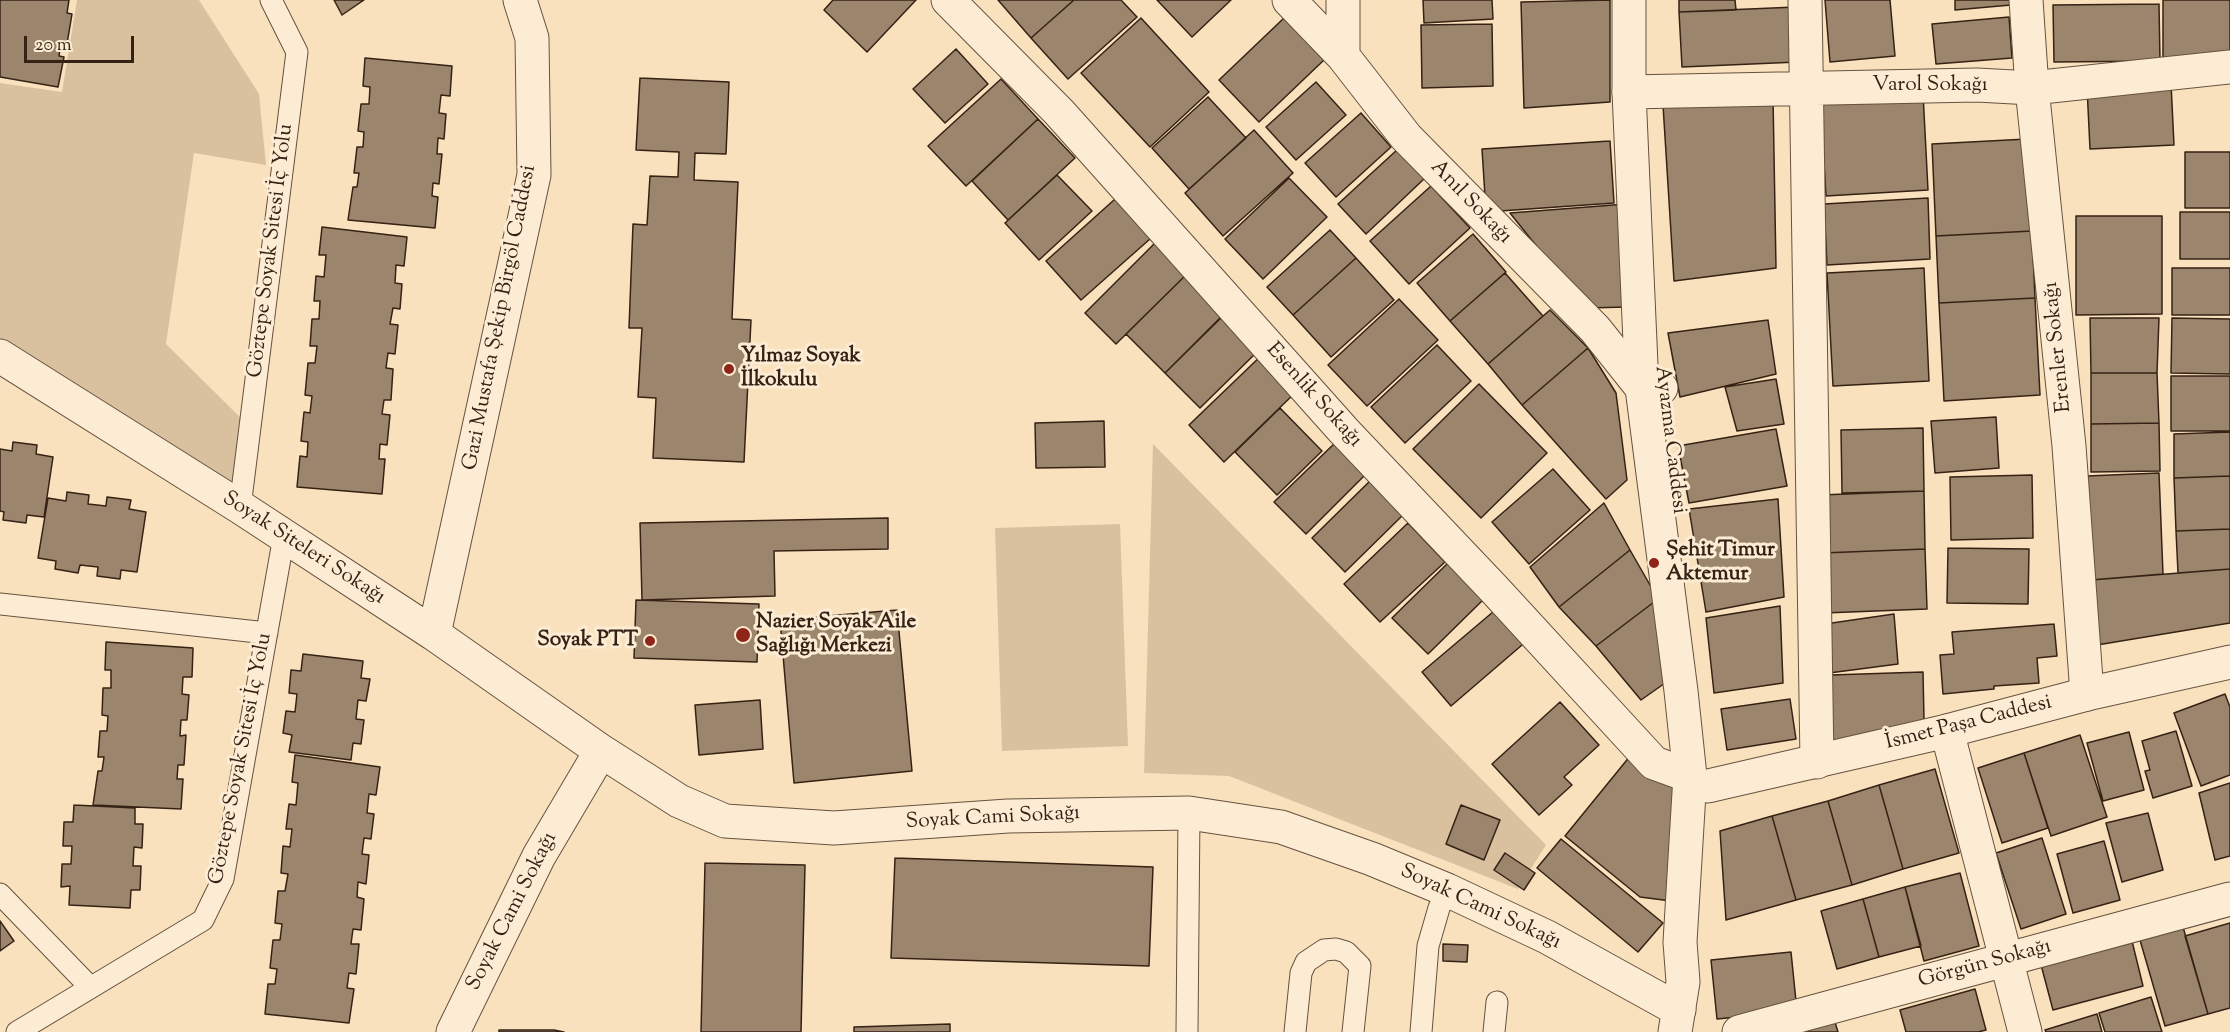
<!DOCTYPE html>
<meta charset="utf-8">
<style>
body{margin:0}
#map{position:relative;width:2230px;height:1032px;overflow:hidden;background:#fae1bd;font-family:"Sorts Mill Goudy",serif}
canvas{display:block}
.scale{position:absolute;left:24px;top:36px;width:110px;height:27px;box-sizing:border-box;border:3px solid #352215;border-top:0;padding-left:8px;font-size:18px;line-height:21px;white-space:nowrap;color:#352215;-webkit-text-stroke:4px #fcecd4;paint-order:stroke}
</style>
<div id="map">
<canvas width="2230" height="1032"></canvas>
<div class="scale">20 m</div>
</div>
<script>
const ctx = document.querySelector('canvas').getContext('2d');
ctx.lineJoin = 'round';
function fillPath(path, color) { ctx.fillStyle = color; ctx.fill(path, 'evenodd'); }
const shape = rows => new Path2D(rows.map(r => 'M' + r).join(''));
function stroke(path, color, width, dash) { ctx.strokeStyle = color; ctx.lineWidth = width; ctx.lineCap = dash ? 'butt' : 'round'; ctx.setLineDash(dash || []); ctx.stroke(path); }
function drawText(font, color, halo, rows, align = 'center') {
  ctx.font = font + ' "Sorts Mill Goudy",serif'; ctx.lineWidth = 6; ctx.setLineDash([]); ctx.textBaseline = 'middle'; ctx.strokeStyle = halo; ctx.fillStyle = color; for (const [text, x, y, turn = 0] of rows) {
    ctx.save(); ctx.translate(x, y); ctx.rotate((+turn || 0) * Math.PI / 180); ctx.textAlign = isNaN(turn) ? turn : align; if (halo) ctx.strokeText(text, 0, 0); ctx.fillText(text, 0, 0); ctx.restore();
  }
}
fillPath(shape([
 [77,0,199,0,259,94,266,165,194,153,166,344,247,424,240,507,0,356,0,83,62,92],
 [1153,444,1546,845,1518,889,1229,776,1144,773],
 [1120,524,1128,746,1002,751,995,528]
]), '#d9c1a0');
const building = shape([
 [0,0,69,0,67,13,72,14,67,44,61,42,59,56,64,57,58,87,0,77,0,0],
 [334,0,364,0,342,15,334,0],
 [833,0,916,0,867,52,824,10,833,0],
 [998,0,1074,0,1031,38,998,0],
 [1074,0,1121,0,1137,17,1068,79,1031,38,1074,0],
 [1157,0,1231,0,1192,37,1157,0],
 [1423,0,1492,0,1493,19,1424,23,1423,0],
 [1610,0,1610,102,1524,108,1521,2,1610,0],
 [1679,0,1735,0,1736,10,1679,12,1679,0],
 [1825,0,1890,0,1895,56,1830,62,1825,0],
 [1955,0,2010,0,2011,5,1955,10,1955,0],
 [2163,0,2230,0,2230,60,2163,61,2163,0],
 [2159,4,2160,61,2054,62,2053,5,2159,4],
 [1796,7,1798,62,1682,67,1679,12,1796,7],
 [2009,17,2012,58,1936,64,1932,24,2009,17],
 [1141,18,1209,92,1150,147,1081,73,1141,18],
 [1284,18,1324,60,1259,122,1219,80,1284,18],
 [1492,24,1493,86,1422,88,1421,25,1492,24],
 [956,49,988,84,945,123,913,89,956,49],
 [365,58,452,66,450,96,441,95,439,113,446,114,444,139,438,138,437,154,442,154,439,184,433,183,432,196,438,197,435,228,348,220,353,187,357,187,359,173,354,173,357,147,363,147,364,132,358,131,361,104,369,104,370,87,363,86,365,58],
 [640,78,729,82,726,154,695,153,694,180,738,182,732,319,751,320,744,462,653,458,656,398,638,397,642,328,629,328,633,224,647,225,650,176,678,177,679,152,636,150,640,78],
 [1001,79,1038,119,966,186,928,146,1001,79],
 [1316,82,1346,115,1296,160,1266,127,1316,82],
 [2171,83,2174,145,2090,149,2087,87,2171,83],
 [1923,93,1928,190,1826,196,1820,98,1923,93],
 [1208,97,1246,138,1189,189,1152,148,1208,97],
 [1773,97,1776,268,1674,281,1663,105,1773,97],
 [1361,113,1391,147,1336,197,1305,163,1361,113],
 [1038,119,1075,158,1008,220,972,181,1038,119],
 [1254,130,1293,173,1223,236,1185,193,1254,130],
 [2027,139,2032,231,1936,236,1932,144,2027,139],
 [1610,141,1614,203,1486,212,1482,149,1610,141],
 [1398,149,1425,178,1366,234,1338,204,1398,149],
 [2185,152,2230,152,2230,208,2185,208,2185,152],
 [1057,175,1092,211,1039,260,1005,223,1057,175],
 [1289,178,1327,217,1263,279,1225,239,1289,178],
 [1431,186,1470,228,1409,284,1370,241,1431,186],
 [1124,191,1159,231,1081,300,1046,261,1124,191],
 [1928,198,1930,259,1827,265,1824,204,1928,198],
 [1626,204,1628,307,1586,308,1510,213,1626,204],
 [2180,212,2230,212,2230,259,2180,259,2180,212],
 [2076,216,2162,216,2162,314,2076,315,2076,216],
 [322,227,407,237,404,266,396,265,395,283,402,284,400,309,393,308,390,324,398,325,395,354,388,353,386,368,393,369,391,400,384,400,382,414,390,415,387,445,380,444,379,459,385,459,382,494,297,487,300,456,307,457,308,442,301,441,304,412,310,413,312,396,305,395,308,363,315,363,317,346,310,346,312,319,319,319,320,301,314,301,316,276,324,277,326,255,319,255,322,227],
 [1330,230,1356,258,1293,315,1267,287,1330,230],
 [2032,231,2035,298,1939,303,1936,236,2032,231],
 [1473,234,1506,272,1450,321,1417,283,1473,234],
 [1161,237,1192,269,1116,344,1085,313,1161,237],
 [1356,258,1394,300,1331,357,1293,315,1356,258],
 [1924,268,1929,381,1833,386,1827,273,1924,268],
 [2172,268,2230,268,2230,315,2172,315,2172,268],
 [1190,271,1229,310,1165,373,1126,334,1190,271],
 [1505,273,1543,316,1488,364,1450,321,1505,273],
 [2035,298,2040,395,1944,401,1939,303,2035,298],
 [1399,299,1438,340,1367,406,1328,365,1399,299],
 [1550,310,1588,348,1522,405,1488,364,1550,310],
 [1226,312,1261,348,1200,408,1165,373,1226,312],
 [2090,318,2159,318,2157,373,2091,373,2090,318],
 [2172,318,2230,319,2230,374,2171,373,2172,318],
 [1768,320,1776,374,1680,397,1668,333,1768,320],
 [1437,345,1471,381,1405,443,1371,407,1437,345],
 [1588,348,1616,393,1627,480,1606,499,1522,405,1588,348],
 [1265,352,1300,388,1224,462,1189,425,1265,352],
 [2091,373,2157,373,2159,423,2091,424,2091,373],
 [2171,376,2230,376,2230,431,2171,431,2171,376],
 [1776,379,1784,424,1737,431,1725,387,1776,379],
 [1479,384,1547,453,1481,518,1413,449,1479,384],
 [1280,408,1322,451,1277,495,1235,452,1280,408],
 [1996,417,1999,468,1935,473,1931,421,1996,417],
 [1104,421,1105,467,1036,468,1035,423,1104,421],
 [2159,423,2160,471,2091,472,2091,424,2159,423],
 [1923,428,1924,491,1842,493,1841,430,1923,428],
 [1776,429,1787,486,1689,503,1678,446,1776,429],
 [2230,432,2230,476,2174,478,2174,434,2230,432],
 [1338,440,1369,471,1306,534,1274,502,1338,440],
 [13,442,37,445,36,454,53,457,44,517,27,515,26,523,3,520,4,512,0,511,0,449,12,451,13,442],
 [1553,469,1590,510,1529,564,1492,522,1553,469],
 [2159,473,2163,574,2091,580,2087,476,2159,473],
 [2032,475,2033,538,1951,540,1950,477,2032,475],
 [2230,476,2230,529,2176,531,2174,478,2230,476],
 [1373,478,1406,512,1345,572,1312,538,1373,478],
 [1924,491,1925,549,1822,553,1820,495,1924,491],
 [67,492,89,495,88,504,106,506,107,497,131,500,129,509,146,512,137,572,121,570,120,579,97,576,98,567,80,565,78,573,55,569,56,561,38,558,48,498,66,501,67,492],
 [1778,499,1784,597,1706,612,1689,509,1778,499],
 [1604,503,1630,550,1559,607,1530,567,1604,503],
 [888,518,888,549,774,551,775,596,642,600,640,523,888,518],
 [1408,523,1445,562,1380,622,1344,584,1408,523],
 [2230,529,2230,569,2178,573,2176,531,2230,529],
 [1948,548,2029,549,2028,604,1947,603,1948,548],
 [1925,549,1927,609,1824,613,1822,553,1925,549],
 [1630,550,1658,599,1596,646,1559,607,1630,550],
 [1450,561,1486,597,1428,654,1392,618,1450,561],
 [2230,569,2230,623,2097,645,2091,580,2230,569],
 [1658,599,1668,681,1641,700,1596,646,1658,599],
 [636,600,759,604,757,662,634,658,636,600],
 [1500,606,1529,639,1451,706,1422,672,1500,606],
 [1780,606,1783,683,1714,693,1706,618,1780,606],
 [897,610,912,771,794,783,780,620,897,610],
 [1894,614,1898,664,1829,673,1825,624,1894,614],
 [2054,624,2057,656,2037,658,2039,683,1994,686,1994,689,1943,694,1940,655,1954,654,1952,632,2054,624],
 [106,642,193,648,192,677,183,677,182,694,189,695,187,720,181,720,180,736,186,735,184,765,178,765,177,779,183,779,181,809,93,805,98,771,102,771,104,757,98,757,100,731,107,731,108,716,102,715,103,688,111,688,111,670,105,670,106,642],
 [303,654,363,661,361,678,370,679,366,701,358,700,356,719,364,720,361,744,353,743,351,760,289,752,292,735,283,733,286,711,295,712,297,694,289,693,291,670,301,671,303,654],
 [1923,672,1924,720,1831,743,1831,675,1923,672],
 [2225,694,2230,707,2230,775,2201,786,2174,713,2225,694],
 [1790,699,1796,739,1727,750,1721,709,1790,699],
 [760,700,763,749,699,755,695,705,760,700],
 [1560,702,1599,745,1564,777,1572,785,1539,815,1492,764,1560,702],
 [2176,731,2192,786,2153,798,2145,771,2150,770,2142,741,2176,731],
 [2129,732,2144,790,2103,801,2087,743,2129,732],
 [2080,735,2107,817,2051,836,2024,753,2080,735],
 [1635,750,1680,787,1671,901,1640,897,1565,836,1635,750],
 [2024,753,2048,828,2002,843,1978,768,2024,753],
 [295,755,380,767,376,795,369,794,367,813,374,814,371,839,364,838,362,854,369,855,366,884,358,882,357,897,364,899,361,930,353,929,351,944,359,944,356,974,349,973,347,988,354,989,349,1023,265,1014,268,984,275,984,277,969,270,968,273,940,280,940,282,924,275,923,278,891,285,891,288,874,281,873,283,846,290,847,292,829,286,829,289,804,296,805,298,783,292,782,295,755],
 [1935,769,1959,853,1903,869,1879,785,1935,769],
 [2230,783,2230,856,2215,860,2199,793,2230,783],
 [1879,785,1903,869,1852,885,1828,801,1879,785],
 [1828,801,1852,885,1796,900,1772,816,1828,801],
 [74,805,135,808,135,824,143,824,142,848,134,847,133,866,141,866,140,890,131,890,130,908,69,905,70,886,61,887,62,864,71,864,72,846,63,846,64,822,73,822,74,805],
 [1461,805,1500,820,1484,860,1446,844,1461,805],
 [2148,813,2163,870,2122,882,2106,823,2148,813],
 [1772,816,1796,900,1726,920,1720,831,1772,816],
 [2042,838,2066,914,2021,929,1996,853,2042,838],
 [1561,839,1663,923,1638,952,1537,868,1561,839],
 [2104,841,2120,900,2073,913,2057,854,2104,841],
 [1505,853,1535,873,1524,890,1494,870,1505,853],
 [895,858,1153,867,1149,966,891,958,895,858],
 [705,863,805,865,801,1032,701,1032,705,863],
 [1960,873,1979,946,1924,961,1905,887,1960,873],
 [1905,887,1921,946,1879,957,1863,899,1905,887],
 [1863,899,1879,957,1837,969,1821,911,1863,899],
 [0,921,14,941,0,951,0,921],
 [2230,923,2230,1008,2208,1014,2185,936,2230,923],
 [2183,927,2208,1014,2165,1026,2140,940,2183,927],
 [2131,937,2143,986,2053,1010,2040,961,2131,937],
 [1443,944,1468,945,1467,962,1443,961,1443,944],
 [1791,952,1797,1011,1717,1019,1711,960,1791,952],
 [1975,989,1986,1030,1978,1032,1906,1032,1900,1010,1975,989],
 [2151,997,2162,1032,2105,1032,2099,1013,2151,997],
 [2097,1014,2102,1032,2046,1032,2045,1030,2097,1014],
 [1834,1019,1838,1032,1790,1032,1834,1019],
 [950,1024,950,1032,854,1032,854,1027,950,1024],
 [499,1030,554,1030,564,1032,499,1032,499,1030]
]);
fillPath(building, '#9b856c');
stroke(building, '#352215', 1.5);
const service = shape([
 [240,507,297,52,271,0],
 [0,604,267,633],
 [0,894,90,987],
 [17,1032,203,920,223,879,284,536],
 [1187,1032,1189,813],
 [1295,1032,1301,973,1306,962,1324,950,1336,949,1346,952,1360,966,1353,1032],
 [1421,1032,1428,946,1439,908,1447,890],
 [1494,1032,1497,1002]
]);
const minor = shape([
 [948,0,1059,112,1344,431,1495,590,1654,763,1690,776],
 [1289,0,1343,56,1406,137,1595,329,1642,388,1661,388],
 [1805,0,1817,762],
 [2026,0,2032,88,2069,446,2087,694],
 [1343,56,1343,0],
 [1629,92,1977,85,2032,88,2230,67],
 [0,356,240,507,434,634,601,751],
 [434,634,534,175,532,38,520,0],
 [1947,731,2025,1032],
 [453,1032,539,856,601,751,679,801,725,821,834,828,1008,816,1189,813,1281,827,1372,859,1447,890,1547,937,1679,1010],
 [1739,1032,2230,899]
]);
const tertiary = shape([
 [1629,0,1629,92,1642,388,1681,691,1690,776,1680,942,1683,982,1675,1032],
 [1708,786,1947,731,2087,694,2230,662]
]);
stroke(service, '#66523f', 23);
stroke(minor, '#66523f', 35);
stroke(tertiary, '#66523f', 35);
stroke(service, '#fcecd4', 21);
stroke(minor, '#fcecd4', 33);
stroke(tertiary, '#fcecd4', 33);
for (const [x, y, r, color] of [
 [729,369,6,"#8f2418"],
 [1654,563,6,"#8f2418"],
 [743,635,8,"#8f2418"],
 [650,641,6,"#8f2418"]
]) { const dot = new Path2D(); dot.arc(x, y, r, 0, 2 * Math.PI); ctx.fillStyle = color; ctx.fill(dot); stroke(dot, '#fcecd4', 2); }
drawText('21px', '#352215', '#fcecd4', [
 ["Varol Sokağı",1930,86],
 ["Anıl Sokağı",1470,203,46],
 ["Göztepe Soyak Sitesi İç Yolu",272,251,-83],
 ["Gazi Mustafa Şekip Birgöl Caddesi",501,318,-79],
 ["Erenler Sokağı",2059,347,-96],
 ["Esenlik Sokağı",1313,396,48],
 ["Ayazma Caddesi",1669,440,83],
 ["Soyak Siteleri Sokağı",303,549,33],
 ["İsmet Paşa Caddesi",1969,724,-14],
 ["Göztepe Soyak Sitesi İç Yolu",242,759,-79],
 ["Soyak Cami Sokağı",993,819,-3],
 ["Soyak Cami Sokağı",1480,908,25],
 ["Soyak Cami Sokağı",513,912,-63],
 ["Görgün Sokağı",1985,965,-15]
]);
drawText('bold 21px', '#352215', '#fcecd4', [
 ["Yılmaz Soyak",741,357],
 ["İlkokulu",741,381],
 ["Şehit Timur",1666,551],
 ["Aktemur",1666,575],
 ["Nazier Soyak Aile",756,623],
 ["Sağlığı Merkezi",756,647],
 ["Soyak PTT",638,641,"right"]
], 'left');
</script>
